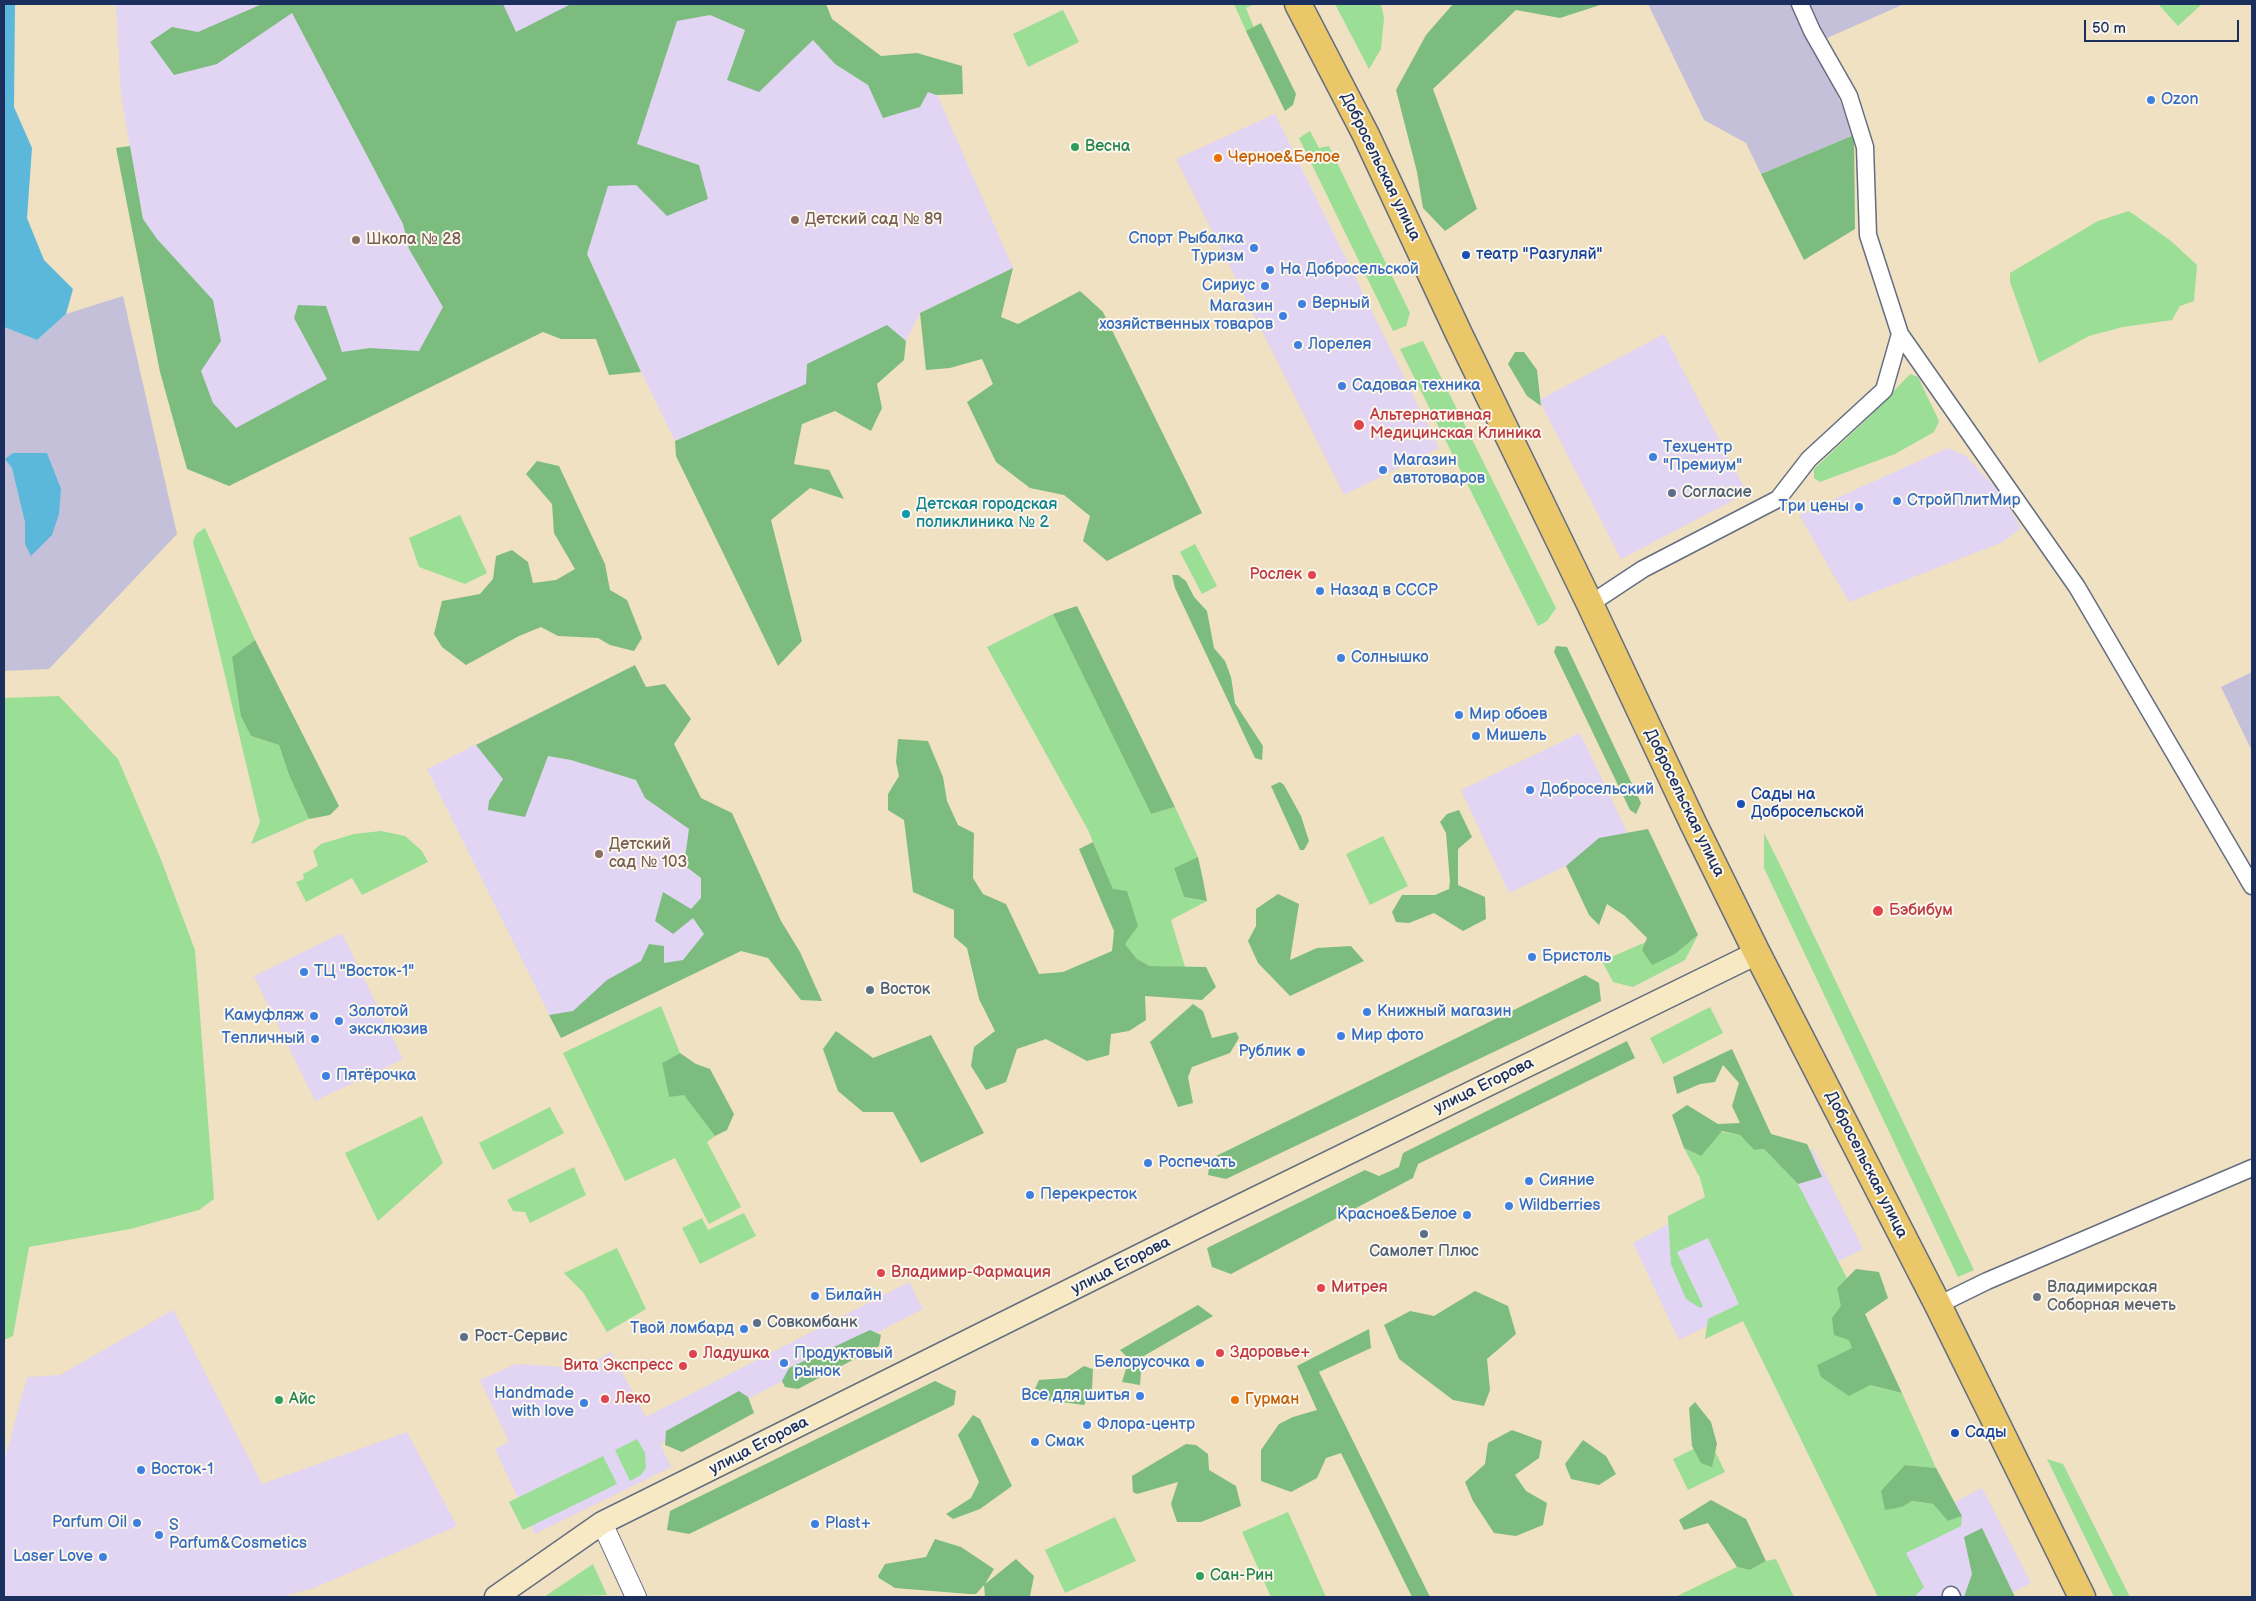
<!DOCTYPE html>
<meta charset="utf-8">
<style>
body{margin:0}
#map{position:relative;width:2256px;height:1601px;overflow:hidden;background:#efe1c1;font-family:"Balsamiq Sans",sans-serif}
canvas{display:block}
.frame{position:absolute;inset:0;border:5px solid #1b2f5e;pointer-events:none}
.scale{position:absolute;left:2084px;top:20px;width:155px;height:22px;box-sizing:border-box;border:2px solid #1b2f5e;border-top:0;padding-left:6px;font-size:15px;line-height:18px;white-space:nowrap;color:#1b2f5e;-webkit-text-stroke:4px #fbf7ec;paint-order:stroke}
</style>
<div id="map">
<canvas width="2256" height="1601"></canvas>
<div class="frame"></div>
<div class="scale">50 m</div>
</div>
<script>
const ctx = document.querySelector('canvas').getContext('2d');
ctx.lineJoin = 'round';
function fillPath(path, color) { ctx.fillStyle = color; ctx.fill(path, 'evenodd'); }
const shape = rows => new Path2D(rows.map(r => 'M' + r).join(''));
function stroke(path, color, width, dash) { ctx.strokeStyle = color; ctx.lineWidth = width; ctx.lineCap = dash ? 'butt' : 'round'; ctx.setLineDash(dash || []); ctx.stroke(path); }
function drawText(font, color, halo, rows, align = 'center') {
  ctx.font = font + ' "Balsamiq Sans",sans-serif'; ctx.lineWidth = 4; ctx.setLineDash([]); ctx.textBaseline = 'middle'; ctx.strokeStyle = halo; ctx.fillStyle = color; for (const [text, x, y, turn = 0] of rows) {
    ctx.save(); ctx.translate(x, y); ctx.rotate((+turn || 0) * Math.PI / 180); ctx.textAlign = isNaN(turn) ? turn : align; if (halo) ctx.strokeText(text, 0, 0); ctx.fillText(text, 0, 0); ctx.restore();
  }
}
fillPath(shape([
 [116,4,635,4,542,318,222,471,171,373,121,96],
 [663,4,813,40,932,83,1013,268,920,313,906,341,675,441,627,343,587,254],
 [1275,114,1439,448,1344,495,1176,159],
 [1664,334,1747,493,1621,559,1539,400],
 [1948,448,1966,456,2002,495,2021,528,2003,542,1849,602,1799,515],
 [635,665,769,937,561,1038,427,769],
 [1580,733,1629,836,1509,893,1461,790],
 [342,933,403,1059,315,1101,254,976],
 [1812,1148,1863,1249,1679,1340,1633,1243],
 [909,1282,923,1309,660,1444,671,1467,535,1534,495,1449,509,1442,480,1380,516,1364,582,1368,611,1352,646,1417],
 [173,1310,262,1484,407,1432,457,1526,314,1588,280,1597,4,1597,4,1462,27,1377,60,1375],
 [1982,1488,2031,1583,2004,1597,1901,1597,1874,1544]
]), '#e2d4f3');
fillPath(shape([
 [1648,4,1904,4,1816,43,1854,135,1761,174,1746,143,1704,120],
 [123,296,177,534,49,669,4,671,4,327,37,340,66,314],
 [2252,672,2252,751,2221,687]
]), '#c5c0da');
fillPath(shape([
 [1234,4,1254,4,1246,8,1254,28,1246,31],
 [1335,4,1381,4,1384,18,1381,49,1369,69],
 [2158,4,2202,4,2178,26],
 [1063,10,1079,42,1028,67,1013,34],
 [1310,131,1319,148,1329,146,1410,313,1406,326,1393,331,1299,138],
 [2129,211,2171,241,2197,265,2194,301,2180,306,2172,320,2123,327,2089,336,2039,363,2010,282,2010,273,2098,221],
 [1423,341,1556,608,1547,621,1538,626,1400,349],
 [1910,374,1918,377,1939,421,1934,432,1895,454,1820,482,1814,478,1814,469,1867,419],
 [460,515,487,573,465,584,419,567,409,538],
 [205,528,255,640,232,657,251,736,279,745,289,775,309,819,251,844,260,822,193,542,196,534],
 [1195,544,1217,586,1202,594,1180,552],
 [1053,614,1151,814,1175,807,1198,857,1174,868,1184,897,1207,901,1171,920,1185,967,1150,966,1137,959,1125,944,1113,889,1088,830,987,647],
 [59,696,118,759,160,857,195,950,214,1199,199,1210,130,1229,29,1247,13,1336,4,1340,4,698],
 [381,831,405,836,422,851,428,862,362,895,352,878,306,902,296,882,304,879,303,874,318,866,313,851,321,844,354,834],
 [1764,833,1783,871,1974,1270,1958,1277,1764,868],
 [1383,836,1408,886,1370,905,1346,854],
 [1698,935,1685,960,1633,987,1613,982,1602,961,1646,942,1642,950,1675,954],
 [661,1006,680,1053,662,1063,669,1097,684,1094,715,1136,707,1142,741,1207,709,1224,675,1158,625,1181,563,1053],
 [1710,1007,1723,1033,1663,1064,1650,1038],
 [550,1107,564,1133,493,1170,479,1143],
 [422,1116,443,1163,378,1221,345,1153],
 [1717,1131,1740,1135,1754,1150,1764,1149,1798,1184,1847,1278,1837,1288,1853,1348,1817,1365,1869,1385,1902,1393,1936,1468,1905,1465,1885,1509,1902,1507,1912,1501,1933,1504,1948,1521,1962,1516,1961,1526,1906,1553,1924,1587,1916,1595,1917,1597,1878,1597,1743,1321,1705,1339,1708,1319,1739,1304,1708,1238,1677,1252,1703,1306,1700,1308,1686,1299,1671,1264,1668,1216,1705,1197,1700,1178,1684,1148,1701,1156],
 [574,1167,586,1195,530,1223,525,1212,513,1211,507,1200],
 [744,1213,756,1236,700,1264,682,1228,702,1218,708,1230],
 [617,1248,646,1309,607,1332,583,1292,564,1273],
 [637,1439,645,1453,646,1468,641,1475,630,1481,615,1450],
 [1710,1441,1725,1472,1688,1490,1673,1459],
 [603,1456,617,1484,523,1530,509,1502],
 [2047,1459,2063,1464,2130,1597,2114,1597],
 [1288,1512,1326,1597,1271,1597,1242,1532],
 [1115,1517,1136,1561,1065,1593,1045,1550],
 [1776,1559,1794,1597,1675,1597,1737,1567,1750,1570,1766,1561],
 [593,1564,607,1595,544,1597]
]), '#9bde96');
fillPath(shape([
 [262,4,503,4,516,32,571,4,826,4,832,19,881,56,917,53,962,66,963,94,936,95,928,92,920,107,883,118,868,85,835,64,813,40,759,92,727,80,745,30,710,15,677,21,637,144,699,165,708,199,667,216,636,185,608,186,587,254,641,372,609,375,596,339,561,339,543,332,229,486,187,469,160,372,116,148,130,146,143,219,157,239,213,300,221,341,201,371,213,403,236,428,327,379,294,318,298,305,326,306,342,352,370,348,419,351,443,307,409,249,403,224,292,13,217,64,174,75,150,42,172,27,198,32],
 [1453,4,1603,4,1560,18,1516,10,1433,89,1477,209,1445,231,1423,208,1417,172,1396,90,1426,35],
 [1261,23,1296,94,1293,105,1285,111,1246,31],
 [1854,135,1855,229,1804,260,1761,174],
 [1013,268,1001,317,1018,324,1080,291,1103,312,1202,513,1107,561,1083,541,1090,516,1064,495,1030,488,996,462,967,402,993,384,982,359,950,368,926,370,920,313],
 [887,325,906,341,904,360,877,384,882,408,871,431,835,411,802,424,794,464,829,470,844,499,810,488,771,520,802,641,778,666,676,456,675,441,806,384,807,364],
 [1515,352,1524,352,1537,370,1541,406,1527,396,1508,364],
 [537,461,559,466,605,564,610,590,627,600,642,638,634,651,610,645,598,638,558,636,541,627,519,636,466,665,442,647,434,634,442,601,480,594,493,579,496,556,512,550,528,562,533,583,556,580,575,569,554,533,552,504,526,474],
 [1172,575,1178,575,1186,581,1194,597,1207,611,1214,648,1225,661,1231,677,1235,703,1263,746,1262,760,1255,758,1175,588],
 [1077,606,1175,807,1151,814,1053,614],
 [255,640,339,806,330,815,309,819,289,775,279,745,251,736,241,716,232,657],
 [1556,646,1567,647,1641,803,1636,814,1630,810,1554,652],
 [635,665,646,687,665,684,691,719,674,744,701,798,732,813,781,921,800,952,822,1001,801,1000,768,958,741,951,561,1038,549,1015,573,1011,607,980,641,961,649,944,664,946,664,963,683,960,704,934,693,918,673,934,655,921,663,892,691,909,701,898,701,878,684,865,689,829,645,798,636,780,571,760,548,756,525,817,488,810,489,801,503,779,476,745],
 [898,739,928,741,943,777,947,801,958,825,974,833,973,878,983,894,1006,904,1039,974,1063,972,1112,951,1114,931,1079,849,1093,842,1113,889,1127,891,1138,926,1125,944,1137,959,1150,966,1206,967,1216,987,1202,1000,1145,996,1146,1020,1129,1031,1111,1034,1109,1055,1087,1061,1046,1039,1017,1049,1006,1082,986,1090,971,1066,974,1047,995,1031,979,999,967,948,954,937,954,910,913,892,904,820,888,810,888,794,899,776,896,762],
 [1280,782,1284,785,1301,816,1309,841,1304,850,1300,850,1271,786],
 [1459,810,1472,837,1458,849,1458,885,1485,897,1486,919,1463,931,1434,913,1409,923,1396,922,1392,912,1402,895,1435,895,1449,889,1450,882,1446,833,1440,822,1447,814],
 [1648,829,1698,935,1675,954,1652,965,1642,950,1647,938,1625,916,1607,904,1599,925,1589,915,1566,866,1599,838],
 [1198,857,1203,880,1207,901,1184,897,1174,868],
 [1278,894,1299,904,1290,960,1317,948,1351,946,1364,961,1290,996,1258,963,1248,941,1256,926,1256,909],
 [1585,975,1599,983,1601,1001,1226,1179,1208,1175,1210,1159],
 [1193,1004,1203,1011,1212,1038,1236,1032,1239,1038,1230,1053,1192,1067,1188,1077,1193,1103,1178,1107,1150,1042],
 [836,1031,873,1058,931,1035,984,1133,921,1163,893,1112,863,1112,838,1091,823,1049],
 [1627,1041,1635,1058,1418,1164,1413,1178,1231,1274,1212,1267,1207,1248,1365,1170,1379,1176,1399,1167,1403,1153],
 [1732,1049,1771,1134,1807,1144,1822,1177,1798,1184,1764,1149,1754,1150,1740,1135,1722,1131,1701,1156,1684,1148,1672,1115,1687,1105,1718,1124,1740,1123,1732,1106,1739,1083,1723,1065,1715,1082,1700,1084,1677,1094,1673,1077],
 [680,1053,696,1064,710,1069,734,1114,727,1130,715,1136,684,1095,669,1097,662,1063],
 [1856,1269,1879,1272,1888,1298,1865,1314,1902,1393,1870,1385,1849,1396,1821,1377,1817,1365,1852,1348,1849,1340,1834,1335,1832,1318,1841,1306,1837,1288],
 [1475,1291,1508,1306,1516,1334,1487,1359,1490,1390,1484,1406,1453,1400,1399,1359,1384,1325,1410,1311,1434,1316],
 [1198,1305,1213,1316,1142,1357,1140,1385,1122,1382,1129,1359,1120,1350],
 [1369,1329,1371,1348,1319,1372,1430,1597,1412,1597,1341,1453,1326,1458,1317,1478,1291,1492,1261,1481,1261,1450,1279,1424,1293,1417,1317,1410,1297,1366],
 [870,1330,881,1335,879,1346,798,1389,785,1387,782,1381,789,1368],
 [1084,1366,1093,1369,1092,1390,1084,1405,1031,1398,1039,1380,1066,1378],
 [935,1381,956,1391,954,1405,689,1534,667,1530,670,1511],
 [739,1391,748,1397,754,1413,682,1452,665,1445,666,1431],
 [1695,1402,1711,1422,1717,1444,1712,1467,1701,1463,1692,1446,1689,1408],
 [973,1415,980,1419,1012,1486,980,1509,953,1519,946,1514,971,1498,979,1482,958,1435],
 [1512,1430,1542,1441,1539,1458,1515,1475,1526,1491,1547,1503,1543,1525,1516,1536,1494,1533,1473,1501,1465,1482,1485,1464,1488,1443],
 [1583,1440,1606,1456,1616,1474,1599,1485,1571,1479,1565,1464],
 [1186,1444,1196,1445,1208,1454,1209,1470,1236,1486,1241,1506,1201,1522,1177,1522,1171,1504,1178,1482,1137,1494,1133,1492,1132,1476],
 [1905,1465,1936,1468,1962,1516,1948,1521,1933,1504,1912,1501,1902,1507,1885,1510,1881,1491],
 [1711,1500,1746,1519,1766,1561,1750,1570,1737,1567,1708,1523,1684,1530,1679,1520],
 [1982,1528,2015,1597,1964,1597,1972,1574,1964,1537],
 [935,1539,961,1547,994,1569,985,1584,1016,1559,1034,1576,1030,1596,1035,1597,985,1597,984,1585,976,1594,969,1594,895,1588,879,1578,878,1576,885,1564,926,1557]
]), '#7cbd7f');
fillPath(shape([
 [4,4,15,4,14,107,32,148,27,218,44,260,73,289,66,314,37,340,4,327],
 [13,453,47,453,61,489,59,514,52,535,31,556,25,544,25,522,12,468,5,459]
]), '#5cb8da');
const minor = shape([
 [1900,334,2077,587,2252,886],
 [1590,604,1643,569,1778,499,1809,459,1884,390,1900,334,1868,235,1865,147,1849,96,1812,31,1800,4],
 [1938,1305,1987,1281,2252,1168],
 [1951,1595,1952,1597]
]);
const tertiary = shape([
 [602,1523,636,1597]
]);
const secondary = shape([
 [496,1597,602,1523,1211,1220,1757,953]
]);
const primary = shape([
 [1298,4,1366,135,1459,334,1590,604,1693,823,1757,953,1938,1305,2082,1597]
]);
stroke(minor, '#656d81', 19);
stroke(tertiary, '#656d81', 22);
stroke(secondary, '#656d81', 25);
stroke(primary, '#656d81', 29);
stroke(minor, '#fff', 16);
stroke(tertiary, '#fff', 20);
stroke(secondary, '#f7e9c3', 22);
stroke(primary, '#eac769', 26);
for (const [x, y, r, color] of [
 [2151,100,5,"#3f7fe0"],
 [1075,147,5,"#2e9e5b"],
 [1218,158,5,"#e8710a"],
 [795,220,5,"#8d6e63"],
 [356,240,5,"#8d6e63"],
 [1254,248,5,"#3f7fe0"],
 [1466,255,5,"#1a4fb4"],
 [1270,270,5,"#3f7fe0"],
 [1265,286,5,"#3f7fe0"],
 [1302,304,5,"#3f7fe0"],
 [1283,316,5,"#3f7fe0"],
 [1298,345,5,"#3f7fe0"],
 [1342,386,5,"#3f7fe0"],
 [1359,425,6,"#e0444e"],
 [1653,457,5,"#3f7fe0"],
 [1383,470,5,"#3f7fe0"],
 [1672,493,5,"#5c6f8a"],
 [1897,501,5,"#3f7fe0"],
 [1859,507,5,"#3f7fe0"],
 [906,514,5,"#0f9aa8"],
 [1312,575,5,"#e0444e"],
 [1320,591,5,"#3f7fe0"],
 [1341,658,5,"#3f7fe0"],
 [1459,715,5,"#3f7fe0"],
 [1476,736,5,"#3f7fe0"],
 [1530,790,5,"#3f7fe0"],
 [1741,804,5,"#1a4fb4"],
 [599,854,5,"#8d6e63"],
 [1878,911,6,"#e0444e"],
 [1532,957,5,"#3f7fe0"],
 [304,972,5,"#3f7fe0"],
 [870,990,5,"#5c6f8a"],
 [1367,1012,5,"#3f7fe0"],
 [314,1016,5,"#3f7fe0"],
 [339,1021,5,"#3f7fe0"],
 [1341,1036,5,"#3f7fe0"],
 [315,1039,5,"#3f7fe0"],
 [1301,1052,5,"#3f7fe0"],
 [326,1076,5,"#3f7fe0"],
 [1148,1163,5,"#3f7fe0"],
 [1529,1181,5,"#3f7fe0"],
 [1030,1195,5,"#3f7fe0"],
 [1509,1206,5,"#3f7fe0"],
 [1467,1215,5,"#3f7fe0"],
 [1424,1234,5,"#5c6f8a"],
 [881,1273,5,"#e0444e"],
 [1321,1288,5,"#e0444e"],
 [815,1296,5,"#3f7fe0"],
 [2037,1297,5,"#6b7280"],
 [757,1323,5,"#5c6f8a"],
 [744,1329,5,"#3f7fe0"],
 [464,1337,5,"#5c6f8a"],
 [1220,1353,5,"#e0444e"],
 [693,1354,5,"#e0444e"],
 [784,1363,5,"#3f7fe0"],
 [1200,1363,5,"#3f7fe0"],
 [683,1366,5,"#e0444e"],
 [1140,1396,5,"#3f7fe0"],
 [605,1399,5,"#e0444e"],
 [279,1400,5,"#2e9e5b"],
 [1235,1400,5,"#e8710a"],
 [584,1403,5,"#3f7fe0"],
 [1087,1425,5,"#3f7fe0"],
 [1955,1433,5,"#1a4fb4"],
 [1035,1442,5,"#3f7fe0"],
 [141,1470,5,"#3f7fe0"],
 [137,1523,5,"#3f7fe0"],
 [815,1524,5,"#3f7fe0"],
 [159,1535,5,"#3f7fe0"],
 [103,1557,5,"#3f7fe0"],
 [1200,1576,5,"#2e9e5b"]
]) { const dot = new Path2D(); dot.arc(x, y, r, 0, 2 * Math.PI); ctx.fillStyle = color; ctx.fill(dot); stroke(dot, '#fbf7ec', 2); }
drawText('16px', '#366cbe', '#fbf7ec', [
 ["Ozon",2161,100],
 ["Спорт Рыбалка",1244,239,"right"],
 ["Туризм",1244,257,"right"],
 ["На Добросельской",1280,270],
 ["Сириус",1255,286,"right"],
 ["Верный",1312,304],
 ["Магазин",1273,307,"right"],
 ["хозяйственных товаров",1273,325,"right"],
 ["Лорелея",1308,345],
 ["Садовая техника",1352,386],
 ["Техцентр",1663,448],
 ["\"Премиум\"",1663,466],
 ["Магазин",1393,461],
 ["автотоваров",1393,479],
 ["СтройПлитМир",1907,501],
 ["Три цены",1849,507,"right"],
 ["Назад в СССР",1330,591],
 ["Солнышко",1351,658],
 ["Мир обоев",1469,715],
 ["Мишель",1486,736],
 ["Добросельский",1540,790],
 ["Бристоль",1542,957],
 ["ТЦ \"Восток-1\"",314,972],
 ["Золотой",349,1012],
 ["эксклюзив",349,1030],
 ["Книжный магазин",1377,1012],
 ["Камуфляж",304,1016,"right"],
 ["Мир фото",1351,1036],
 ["Тепличный",305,1039,"right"],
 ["Рублик",1291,1052,"right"],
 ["Пятёрочка",336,1076],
 ["Роспечать",1158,1163],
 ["Сияние",1539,1181],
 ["Перекресток",1040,1195],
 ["Wildberries",1519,1206],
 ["Красное&Белое",1457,1215,"right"],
 ["Билайн",825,1296],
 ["Твой ломбард",734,1329,"right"],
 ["Продуктовый",794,1354],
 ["рынок",794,1372],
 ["Белорусочка",1190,1363,"right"],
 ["Handmade",574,1394,"right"],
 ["with love",574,1412,"right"],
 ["Все для шитья",1130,1396,"right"],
 ["Флора-центр",1097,1425],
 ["Смак",1045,1442],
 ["Восток-1",151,1470],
 ["Parfum Oil",127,1523,"right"],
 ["Plast+",825,1524],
 ["S",169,1526],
 ["Parfum&Cosmetics",169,1544],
 ["Laser Love",93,1557,"right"]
], 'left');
drawText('16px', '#27864d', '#fbf7ec', [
 ["Весна",1085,147],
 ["Айс",289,1400],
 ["Сан-Рин",1210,1576]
], 'left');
drawText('16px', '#c56008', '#fbf7ec', [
 ["Черное&Белое",1228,158],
 ["Гурман",1245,1400]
], 'left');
drawText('16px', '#1b2f5e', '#fbf7ec', [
 ["Добросельская улица",1380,167,64],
 ["Добросельская улица",1684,803,64],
 ["улица Егорова",1484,1086,-26],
 ["Добросельская улица",1866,1165,63],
 ["улица Егорова",1121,1266,-27],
 ["улица Егорова",759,1446,-27]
]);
drawText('16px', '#785e54', '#fbf7ec', [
 ["Детский сад № 89",805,220],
 ["Школа № 28",366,240],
 ["Детский",609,845],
 ["сад № 103",609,863]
], 'left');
drawText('16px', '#164399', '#fbf7ec', [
 ["театр \"Разгуляй\"",1476,255],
 ["Сады на",1751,795],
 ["Добросельской",1751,813],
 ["Сады",1965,1433]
], 'left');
drawText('16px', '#be3a42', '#fbf7ec', [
 ["Альтернативная",1370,416],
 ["Mедицинская Kлиника",1370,434],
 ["Рослек",1302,575,"right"],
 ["Бэбибум",1889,911],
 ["Владимир-Фармация",891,1273],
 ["Митрея",1331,1288],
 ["Здоровье+",1230,1353],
 ["Ладушка",703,1354],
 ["Вита Экспресс",673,1366,"right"],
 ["Леко",615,1399]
], 'left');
drawText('16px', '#4e5e75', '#fbf7ec', [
 ["Согласие",1682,493],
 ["Восток",880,990],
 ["Самолет Плюс",1424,1252,"center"],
 ["Совкомбанк",767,1323],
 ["Рост-Сервис",474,1337]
], 'left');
drawText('16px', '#0d838f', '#fbf7ec', [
 ["Детская городская",916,505],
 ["поликлиника № 2",916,523]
], 'left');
drawText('16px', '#5b616d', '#fbf7ec', [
 ["Владимирская",2047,1288],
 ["Соборная мечеть",2047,1306]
], 'left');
</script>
